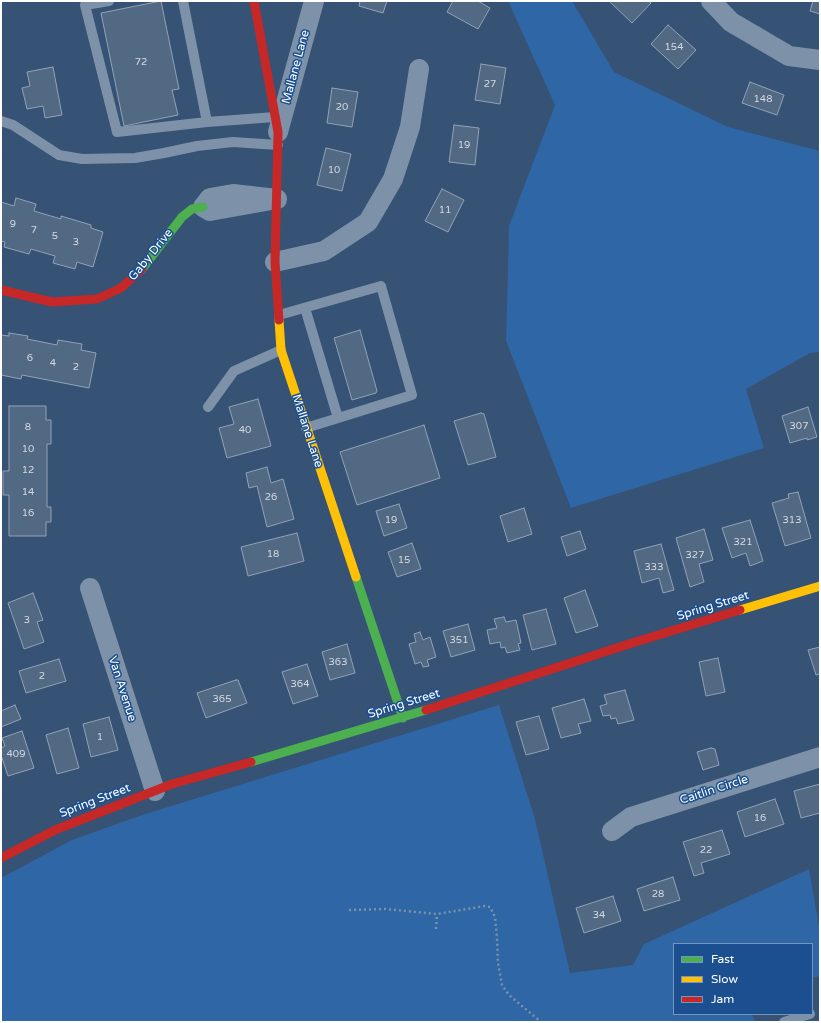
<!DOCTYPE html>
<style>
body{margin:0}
#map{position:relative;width:821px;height:1023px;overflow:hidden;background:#365274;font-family:"Varela Round",sans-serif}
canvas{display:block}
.frame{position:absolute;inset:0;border:2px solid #fff;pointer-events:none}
.legend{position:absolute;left:673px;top:943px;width:140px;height:72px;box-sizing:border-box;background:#1b4f8f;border:1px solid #7695bc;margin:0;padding:5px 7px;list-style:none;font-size:12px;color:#fff}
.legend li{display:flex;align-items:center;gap:8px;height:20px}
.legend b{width:20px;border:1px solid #7695bc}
</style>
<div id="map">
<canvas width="821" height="1023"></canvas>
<div class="frame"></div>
<ul class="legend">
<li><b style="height:5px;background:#4caf50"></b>Fast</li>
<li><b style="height:5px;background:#ffc107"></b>Slow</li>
<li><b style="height:5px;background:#c62828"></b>Jam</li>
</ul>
</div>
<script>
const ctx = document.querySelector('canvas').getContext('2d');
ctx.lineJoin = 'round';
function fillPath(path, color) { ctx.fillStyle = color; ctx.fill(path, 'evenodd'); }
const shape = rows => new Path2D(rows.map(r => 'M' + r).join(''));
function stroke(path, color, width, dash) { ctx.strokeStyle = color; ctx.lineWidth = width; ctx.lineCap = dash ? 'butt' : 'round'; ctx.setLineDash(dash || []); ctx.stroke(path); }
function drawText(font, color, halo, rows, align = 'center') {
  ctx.font = font + ' "Varela Round",sans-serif'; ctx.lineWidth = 3; ctx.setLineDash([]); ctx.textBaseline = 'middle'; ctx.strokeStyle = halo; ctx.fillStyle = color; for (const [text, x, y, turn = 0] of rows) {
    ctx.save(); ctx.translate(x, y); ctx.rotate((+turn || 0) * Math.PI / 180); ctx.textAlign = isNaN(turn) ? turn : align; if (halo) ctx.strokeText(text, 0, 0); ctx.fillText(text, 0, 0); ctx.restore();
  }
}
fillPath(shape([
 [508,1,572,1,614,72,728,127,820,151,820,352,810,353,746,389,764,448,571,508,506,341,509,226,555,105],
 [499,705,535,819,570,973,633,965,644,944,809,869,820,932,820,976,812,978,812,944,674,944,674,1014,752,1014,755,1022,1,1022,1,878,72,840,142,815]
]), '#2f66a5');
const building = shape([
 [161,1,179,89,172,90,178,115,124,126,101,13,161,1],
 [360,1,387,1,383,13,359,6,360,1],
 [453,1,478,1,490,8,478,29,447,12,453,1],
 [609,1,648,1,651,3,632,23,609,1],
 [813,1,820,1,820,14,810,11,813,1],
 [668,25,696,50,678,69,651,44,668,25],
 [481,64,506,68,500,104,475,100,481,64],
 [53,67,62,115,45,118,43,106,27,109,22,88,30,86,27,72,53,67],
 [750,82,784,95,777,115,742,103,750,82],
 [332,88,358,92,352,127,327,123,332,88],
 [454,125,479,128,475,165,449,162,454,125],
 [326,148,351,154,342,191,317,185,326,148],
 [442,189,464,200,448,232,425,221,442,189],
 [16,198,36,204,34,211,61,219,61,216,91,225,91,228,103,232,93,267,77,262,75,269,53,263,55,256,31,249,29,254,4,247,5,242,1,241,1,202,14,206,16,198],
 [360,330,377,391,376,393,352,400,334,338,360,330],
 [9,333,28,336,27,339,57,345,58,340,82,344,81,350,96,353,89,388,22,375,21,379,1,375,1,335,9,336,9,333],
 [258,399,271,446,227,458,219,428,234,424,229,407,258,399],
 [9,406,46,406,46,420,51,420,51,444,47,444,47,507,51,507,51,522,46,522,46,536,9,536,9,495,3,495,3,471,9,471,9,406],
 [808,407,817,437,807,440,807,438,790,443,782,416,808,407],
 [481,413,484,414,496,457,468,465,454,421,481,413],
 [424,425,440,478,357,505,340,452,424,425],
 [267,467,271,483,283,479,294,519,267,527,257,486,249,488,246,473,267,467],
 [798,492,811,538,785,546,772,503,789,498,788,494,798,492],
 [399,504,407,528,384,536,376,511,399,504],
 [524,508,532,534,508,542,500,516,524,508],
 [750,520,763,561,750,566,746,553,732,558,722,528,750,520],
 [704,529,713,560,699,564,704,582,690,587,676,538,704,529],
 [580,531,586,549,567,556,561,537,580,531],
 [297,533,304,561,248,576,241,547,297,533],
 [412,543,421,569,397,577,388,552,412,543],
 [661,544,674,590,663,593,659,578,642,583,634,551,661,544],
 [585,590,598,626,576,633,564,598,585,590],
 [33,593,43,620,37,622,44,642,24,649,8,603,33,593],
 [546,609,556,644,532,650,523,615,546,609],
 [504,617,506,622,516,620,521,643,518,644,520,650,507,653,505,647,501,648,500,642,490,644,487,630,497,628,494,619,504,617],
 [468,624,475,650,451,657,443,631,468,624],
 [420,632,423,640,430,637,436,657,427,660,429,666,423,667,421,662,415,664,409,644,416,642,414,634,420,632],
 [347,644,355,673,330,680,322,652,347,644],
 [820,647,820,674,816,675,808,650,820,647],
 [718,658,725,692,706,696,699,662,718,658],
 [59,659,66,681,26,693,19,671,59,659],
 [307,664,318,696,293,704,282,672,307,664],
 [236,680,238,680,247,703,206,718,197,693,236,680],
 [625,690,634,720,618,724,616,718,611,719,610,715,603,716,600,706,607,704,604,695,625,690],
 [584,699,591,721,578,724,581,733,561,738,552,708,584,699],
 [15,705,21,719,1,727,1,711,15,705],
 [539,716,549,749,526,755,516,722,539,716],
 [109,717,118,750,91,757,83,724,109,717],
 [68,728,79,768,57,774,46,735,68,728],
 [22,731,34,768,8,776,1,755,1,748,5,746,2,738,22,731],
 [711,748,715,749,719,765,703,770,697,752,711,748],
 [820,784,820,813,801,818,794,791,820,784],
 [775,799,784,824,745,837,737,812,775,799],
 [722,830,730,854,701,863,704,873,694,876,683,842,722,830],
 [673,877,680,900,644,911,637,889,673,877],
 [613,896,621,921,584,933,576,908,613,896]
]);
fillPath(building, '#526984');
stroke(building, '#92a2b6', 1);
stroke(shape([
 [349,910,385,909,437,914,485,906,490,907,495,917,497,937,498,963,502,985,509,995,541,1022],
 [436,929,437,914]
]), '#7d92a8', 2.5, [2, 3]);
stroke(shape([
 [109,1,85,5,117,132,207,122,275,117],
 [183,1,207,122],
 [1,121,13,125,59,155,82,159,135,158,164,153,197,146,233,142,278,145],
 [305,308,338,418],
 [279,315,381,286,412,395,306,428],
 [208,407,234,371,281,350],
 [784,1022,810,1014]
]), '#7d92a8', 10);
stroke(shape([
 [711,1,731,22,789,56,820,60],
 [278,132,314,1],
 [233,194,277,199,210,211,203,207,210,198,233,194],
 [275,262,324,251,368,222,393,179,410,127,419,69],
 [90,588,155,791],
 [612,831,631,817,820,757]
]), '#7d92a8', 20);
stroke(shape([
 [142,269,182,217,192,209,203,207],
 [356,577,403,718],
 [251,762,426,710]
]), '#4caf50', 9);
stroke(shape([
 [279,320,281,350,356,577],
 [740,610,820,586]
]), '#ffc107', 9);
stroke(shape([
 [254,1,278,132,275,262,279,320],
 [1,290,52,302,97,299,121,288,142,269],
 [426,710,632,643,740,610],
 [1,858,55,830,172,784,251,762]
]), '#c62828', 9);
drawText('10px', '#d4dae0', null, [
 ["154",674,47],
 ["72",141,62],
 ["27",490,84],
 ["148",763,99],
 ["20",342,107],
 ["19",464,145],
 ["10",334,170],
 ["11",445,210],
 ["9",13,224],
 ["7",34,230],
 ["5",55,236],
 ["3",76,242],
 ["6",30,358],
 ["4",53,363],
 ["2",76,367],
 ["307",799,426],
 ["8",28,427],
 ["40",245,430],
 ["10",28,449],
 ["12",28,470],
 ["14",28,492],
 ["26",271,497],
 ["16",28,513],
 ["19",391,520],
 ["313",792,520],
 ["321",743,542],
 ["18",273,554],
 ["327",695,555],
 ["15",404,560],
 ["333",654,567],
 ["3",27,620],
 ["351",459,640],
 ["363",338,662],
 ["2",42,676],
 ["364",300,684],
 ["365",222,699],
 ["1",100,737],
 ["409",16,754],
 ["16",760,818],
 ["22",706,850],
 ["28",658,894],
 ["34",599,915]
]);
drawText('12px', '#fff', '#1b4f8f', [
 ["Mallane Lane",296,67,-75],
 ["Gaby Drive",151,255,-51],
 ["Mallane Lane",307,431,72],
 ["Spring Street",713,606,-17],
 ["Van Avenue",122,689,72],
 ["Spring Street",404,704,-17],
 ["Caitlin Circle",714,790,-18],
 ["Spring Street",95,801,-21]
]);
</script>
